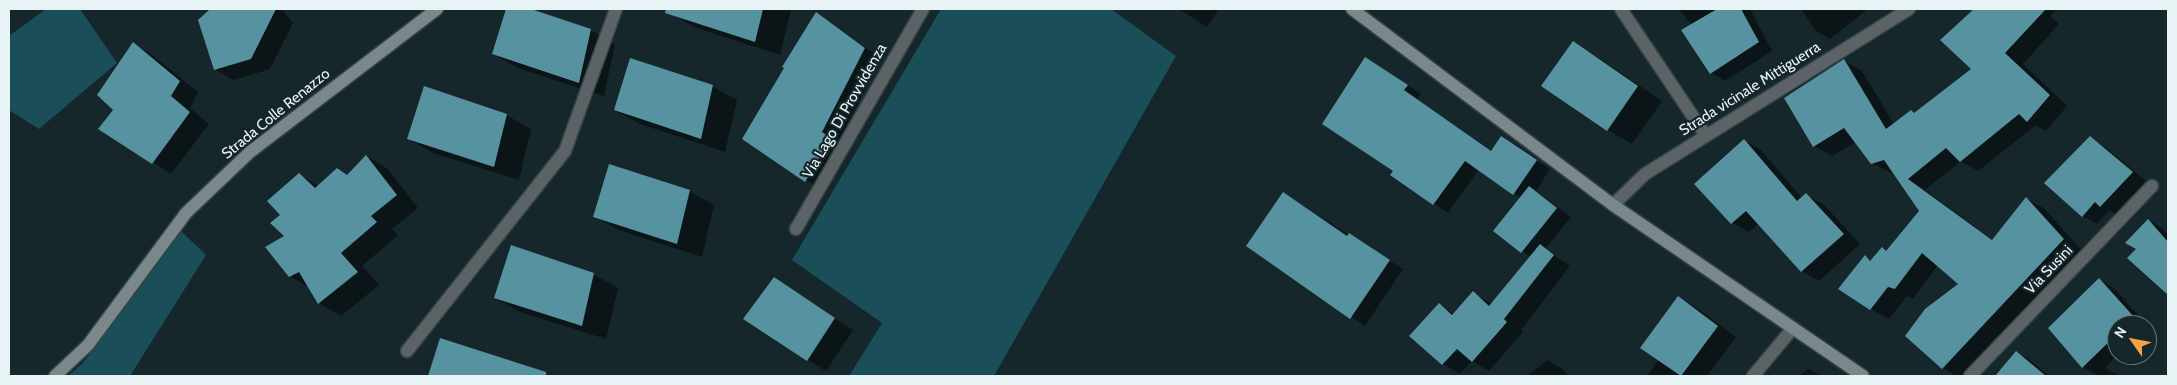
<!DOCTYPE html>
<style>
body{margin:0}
#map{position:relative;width:2177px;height:385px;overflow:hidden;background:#15272b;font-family:Cabin,sans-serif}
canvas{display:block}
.frame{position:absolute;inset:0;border:10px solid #e8f3f5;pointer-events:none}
.north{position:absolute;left:2107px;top:315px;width:50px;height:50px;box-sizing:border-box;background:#15272b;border:1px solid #69797c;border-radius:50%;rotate:303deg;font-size:14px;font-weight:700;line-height:20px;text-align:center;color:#e8f3f5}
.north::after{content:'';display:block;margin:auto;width:18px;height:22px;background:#f7a248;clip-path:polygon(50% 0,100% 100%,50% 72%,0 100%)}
</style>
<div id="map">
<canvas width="2177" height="385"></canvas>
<div class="frame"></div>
<div class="north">N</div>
</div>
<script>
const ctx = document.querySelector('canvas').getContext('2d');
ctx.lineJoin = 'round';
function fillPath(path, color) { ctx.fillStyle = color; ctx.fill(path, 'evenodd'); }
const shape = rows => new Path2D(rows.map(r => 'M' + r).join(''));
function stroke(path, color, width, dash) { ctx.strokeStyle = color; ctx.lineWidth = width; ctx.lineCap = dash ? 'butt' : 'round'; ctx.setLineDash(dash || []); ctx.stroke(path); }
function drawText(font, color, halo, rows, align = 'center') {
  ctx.font = font + ' Cabin,sans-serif'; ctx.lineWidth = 4.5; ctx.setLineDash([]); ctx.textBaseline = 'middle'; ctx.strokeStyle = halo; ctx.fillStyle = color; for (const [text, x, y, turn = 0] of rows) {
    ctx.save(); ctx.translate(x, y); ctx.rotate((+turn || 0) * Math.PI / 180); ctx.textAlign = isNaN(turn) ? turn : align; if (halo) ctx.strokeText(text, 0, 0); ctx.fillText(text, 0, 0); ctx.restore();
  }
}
fillPath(shape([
 [46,9,80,9,117,63,39,129,9,110,9,36],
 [941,9,1111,9,1176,56,994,376,849,376,882,323,792,260],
 [181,231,206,255,130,376,68,376,82,364]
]), '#1a4e59');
fillPath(shape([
 [212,9,282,9,293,23,270,69,234,80,216,70,200,20],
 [507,9,527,9,591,30,615,44,604,96,518,68,493,54],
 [671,9,791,9,780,55,694,27,670,13],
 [1179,9,1219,9,1207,27],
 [1678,9,1750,9,1772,51,1725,81,1711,73,1692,25],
 [1801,9,1868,9,1830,39,1816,31],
 [1976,9,2057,9,2050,16,2059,24,2023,64,2067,106,2046,131,2036,125,1978,171,1961,161,1925,190,1993,240,2027,199,2045,209,2081,250,1963,376,1956,376,1943,368,1907,336,1960,284,1938,265,1913,299,1907,296,1889,319,1871,309,1865,257,1872,261,1887,252,1921,211,1894,172,1891,173,1872,163,1856,142,1832,156,1814,146,1844,61,1862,71,1894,124,1915,114,1973,69,1942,40],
 [817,14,833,24,881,59,838,142,847,148,822,190,744,139],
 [1573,42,1597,57,1662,101,1632,144,1608,130,1543,86],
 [133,44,152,55,198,92,190,108,209,124,171,174,100,129,115,110],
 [1380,67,1421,94,1417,99,1492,152,1501,138,1550,169,1536,191,1571,217,1545,249,1570,266,1521,330,1523,332,1489,371,1472,361,1460,374,1443,364,1439,305,1454,314,1473,293,1492,304,1531,257,1495,231,1521,198,1479,169,1448,213,1392,175,1395,170],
 [712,86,737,100,725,152,640,124,615,110],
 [506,115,531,129,519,180,433,153,409,139],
 [2090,138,2104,146,2146,181,2115,214,2109,210,2097,224,2083,216,2046,183],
 [1744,140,1761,150,1802,198,1806,195,1823,204,1860,244,1819,281,1802,271,1759,224,1749,232,1732,223],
 [366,156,388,169,418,208,392,229,398,235,362,266,379,285,341,316,319,303,310,288,290,276,282,215,299,175,319,186,348,176],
 [689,191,714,205,702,257,619,230,594,216],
 [1283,193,1403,269,1365,326,1248,246],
 [2149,220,2163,229,2168,235,2168,291,2161,287,2138,249],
 [593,274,618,288,606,339,520,312,496,298],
 [775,279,853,330,826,371,745,319],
 [2100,280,2114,288,2147,325,2117,325,2117,355,2105,368,2120,376,2098,376,2083,367,2049,328],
 [1678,298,1697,308,1736,337,1707,376,1647,376,1658,360],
 [441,339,523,366,541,376,429,376],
 [2016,352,2030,360,2049,376,1996,376],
 [1547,360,1561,368,1569,376,1528,376],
 [1808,369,1821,376,1798,376]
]), '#0007');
fillPath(shape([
 [210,9,276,9,251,59,214,70,198,20],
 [506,9,531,9,591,29,579,83,492,54],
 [666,9,763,9,755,42,665,13],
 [1717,9,1741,9,1759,42,1710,74,1681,30],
 [1974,9,2046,9,2005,53,2050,95,2027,122,2019,114,1960,162,1946,148,1908,179,1992,240,2026,197,2064,239,1942,369,1905,336,1925,309,1958,284,1922,253,1895,289,1888,287,1870,310,1838,289,1865,255,1870,261,1882,247,1886,251,1919,211,1884,160,1871,164,1844,128,1813,147,1784,98,1844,59,1886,129,1911,110,1914,113,1971,69,1940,40],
 [816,12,865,48,822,132,831,138,805,182,742,139,784,68,782,67],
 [1573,41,1638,86,1607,131,1541,86],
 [133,42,180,81,171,96,190,112,152,164,98,129,113,110,97,95],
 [1365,57,1408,85,1404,90,1491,151,1501,136,1537,160,1513,195,1465,161,1433,205,1390,175,1393,171,1322,124],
 [630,58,713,85,701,139,614,110],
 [424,86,507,114,494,167,407,139],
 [2090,136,2133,172,2100,207,2095,202,2082,217,2044,183],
 [1744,139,1797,201,1806,193,1844,234,1801,272,1746,211,1731,224,1694,184],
 [366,155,397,195,371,216,377,222,341,253,358,272,318,304,299,272,289,277,265,247,284,236,270,223,280,215,267,201,299,173,315,188,337,168,347,175],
 [609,164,690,190,677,244,593,217],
 [1529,186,1557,208,1521,253,1493,231],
 [1283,192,1347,236,1349,233,1390,260,1350,319,1246,246],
 [2148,219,2168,242,2168,295,2127,258,2136,249,2125,243],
 [1540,244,1554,255,1504,319,1507,322,1472,362,1457,349,1442,365,1409,336,1439,303,1452,315,1473,291,1489,306],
 [511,245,594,273,582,326,494,298],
 [774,277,835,318,807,361,743,319],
 [2099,278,2134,317,2126,325,2117,325,2117,334,2082,368,2048,328],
 [1678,296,1718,326,1681,376,1640,348],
 [440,338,546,372,546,376,428,376],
 [2016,351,2046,376,1995,376]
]), '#5792a0');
const street = shape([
 [1621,9,1706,136],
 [1613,205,1645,174,1909,9],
 [796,229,923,9],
 [407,351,565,151,616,9],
 [1753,376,1793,328],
 [1970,376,2152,186]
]);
const secondary = shape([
 [1352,9,1613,205,1863,376],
 [55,376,88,345,186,213,250,152,437,9]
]);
stroke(street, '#334447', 15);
stroke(secondary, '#334447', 15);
stroke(street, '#5b6366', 12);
stroke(secondary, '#7a888b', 12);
drawText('15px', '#e8f3f5', '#15272b', [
 ["Strada vicinale Mittiguerra",1750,89,-32],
 ["Via Lago Di Provvidenza",845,111,-60],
 ["Strada Colle Renazzo",276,114,-39],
 ["Via Susini",2049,270,-46]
]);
</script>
